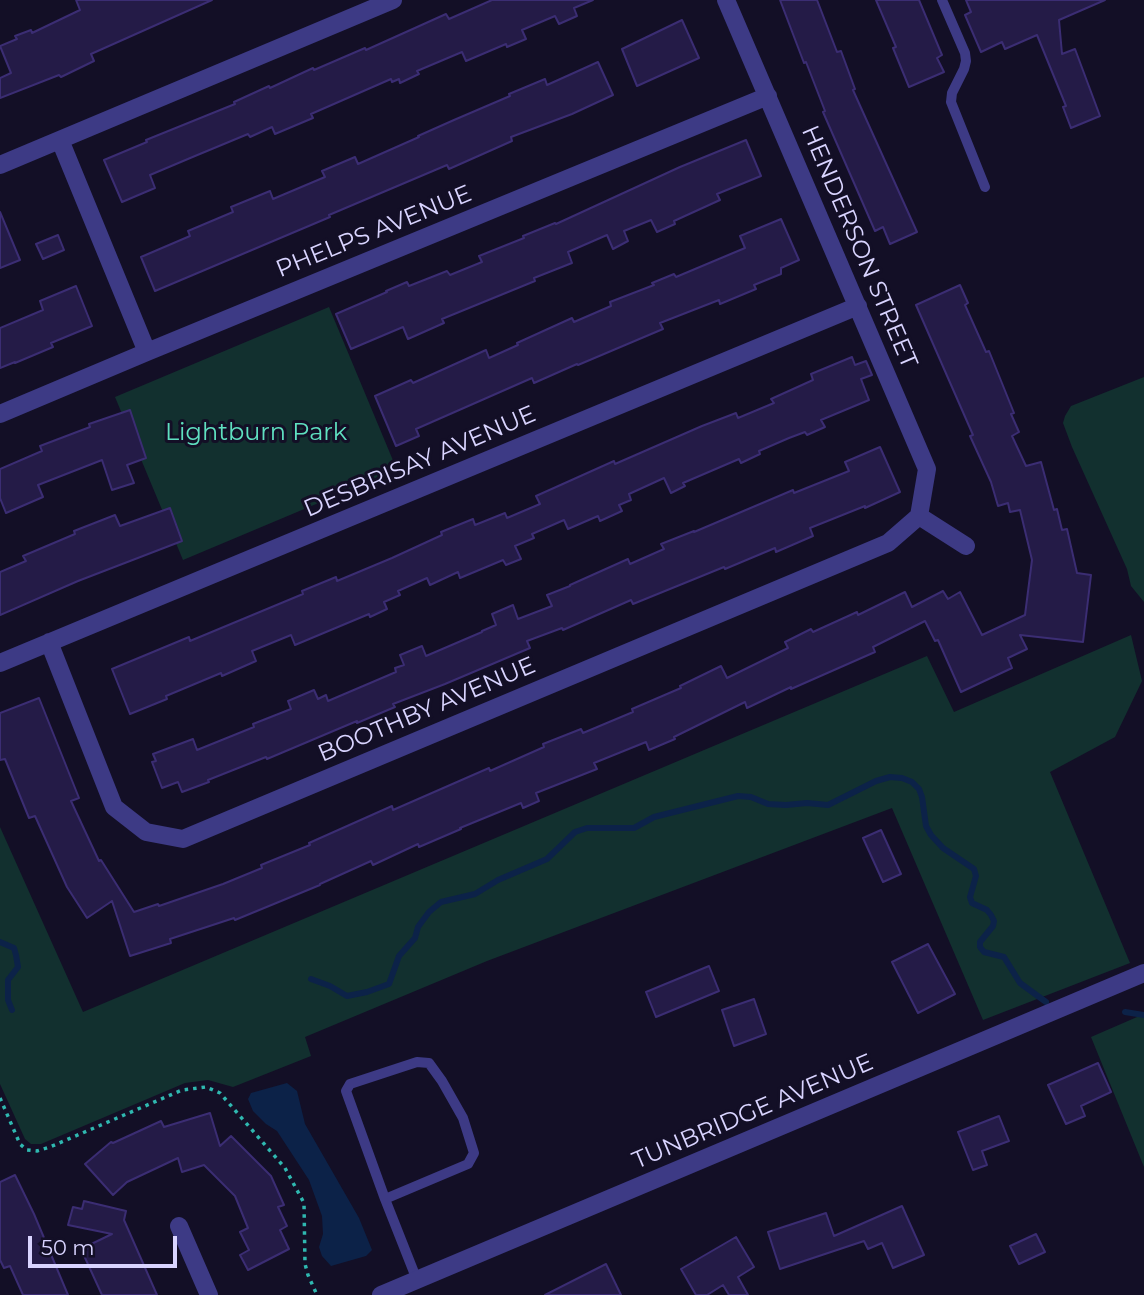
<!DOCTYPE html>
<style>
body{margin:0}
#map{position:relative;width:1144px;height:1295px;overflow:hidden;background:#130f26;font-family:Montserrat,sans-serif}
canvas{display:block}
.scale{position:absolute;left:28px;top:1236px;width:149px;height:32px;box-sizing:border-box;border:4px solid #d9d4ff;border-top:0;padding-left:9px;font-size:21px;line-height:24px;white-space:nowrap;color:#d9d4ff;-webkit-text-stroke:5px #130f26;paint-order:stroke}
</style>
<div id="map">
<canvas width="1144" height="1295"></canvas>
<div class="scale">50 m</div>
</div>
<script>
const ctx = document.querySelector('canvas').getContext('2d');
ctx.lineJoin = 'round';
function fillPath(path, color) { ctx.fillStyle = color; ctx.fill(path, 'evenodd'); }
const shape = rows => new Path2D(rows.map(r => 'M' + r).join(''));
function stroke(path, color, width, dash) { ctx.strokeStyle = color; ctx.lineWidth = width; ctx.lineCap = dash ? 'butt' : 'round'; ctx.setLineDash(dash || []); ctx.stroke(path); }
function drawText(font, color, halo, rows, align = 'center') {
  ctx.font = font + ' Montserrat,sans-serif'; ctx.lineWidth = 6; ctx.setLineDash([]); ctx.textBaseline = 'middle'; ctx.strokeStyle = halo; ctx.fillStyle = color; for (const [text, x, y, turn = 0] of rows) {
    ctx.save(); ctx.translate(x, y); ctx.rotate((+turn || 0) * Math.PI / 180); ctx.textAlign = isNaN(turn) ? turn : align; if (halo) ctx.strokeText(text, 0, 0); ctx.fillText(text, 0, 0); ctx.restore();
  }
}
fillPath(shape([
 [329,307,397,470,183,560,115,397],
 [1144,377,1144,602,1131,586,1127,569,1072,447,1063,423,1065,416,1071,406],
 [1131,635,1142,681,1115,737,1050,772,1130,963,983,1020,892,808,487,961,305,1037,311,1056,233,1087,208,1080,185,1083,41,1144,31,1144,25,1139,0,1084,0,827,83,1012,927,656,954,712],
 [1144,1014,1144,1167,1091,1037]
]), '#12302f');
fillPath(shape([
 [287,1083,297,1091,305,1124,359,1218,372,1250,366,1256,331,1266,322,1256,319,1247,323,1234,322,1216,309,1180,277,1131,266,1124,253,1111,248,1099,251,1093]
]), '#0c2248');
stroke(shape([
 [0,942,14,948,16,955,18,967,8,980,8,1000,12,1010],
 [311,979,330,986,347,996,367,992,389,984,399,956,415,938,418,927,429,912,441,902,475,894,498,880,547,859,575,832,587,828,634,828,654,817,738,796,751,797,768,804,786,805,807,803,828,805,876,781,890,777,902,778,912,782,919,789,922,797,926,826,931,835,943,848,974,869,976,876,970,897,972,903,987,910,991,915,994,921,993,926,980,942,980,947,984,952,1004,957,1020,983,1046,1002],
 [1125,1012,1144,1015]
]), '#0c2248', 6);
const building = shape([
 [76,0,212,0,91,54,94,61,61,77,59,75,0,98,0,78,11,73,0,46,17,39,15,36,31,30,32,33,80,10,76,0],
 [492,0,593,0,574,8,577,16,559,24,555,16,522,30,526,39,507,47,506,44,466,61,462,52,417,71,419,74,400,83,399,79,392,82,391,79,311,114,313,118,275,134,272,127,250,137,248,134,195,156,150,175,155,188,122,202,104,160,147,142,146,140,235,104,234,102,269,86,270,88,313,68,314,70,365,48,366,50,446,14,449,19,492,0],
 [780,0,817,0,837,52,841,51,855,89,853,90,917,232,890,244,883,227,875,231,823,112,825,111,806,62,804,63,780,0],
 [876,0,919,0,942,55,937,58,944,72,909,87,893,48,896,47,876,0],
 [966,0,1105,0,1059,20,1062,54,1075,49,1100,116,1071,128,1063,107,1066,106,1037,35,1005,49,1002,42,981,52,965,15,971,12,966,0],
 [682,20,699,58,637,86,622,49,682,20],
 [598,62,613,95,572,114,511,137,512,141,449,169,447,165,329,215,330,217,155,291,141,257,190,236,188,231,233,212,231,207,270,191,273,199,325,177,322,171,355,157,358,164,419,137,418,136,454,120,510,96,509,94,545,79,547,85,598,62],
 [746,140,761,176,717,194,720,200,674,221,675,224,657,232,651,220,624,231,628,241,613,249,607,235,568,252,572,263,534,278,535,281,442,319,444,323,408,339,403,327,351,349,336,314,387,292,386,291,407,282,409,286,447,271,450,275,482,262,479,256,524,238,523,236,555,223,556,224,680,167,746,140],
 [0,212,20,260,0,268,0,212],
 [781,219,799,260,781,268,781,274,754,285,756,289,720,304,719,300,660,323,663,329,578,365,577,364,534,383,532,378,416,429,419,436,396,446,375,396,411,380,413,383,486,350,489,358,518,345,517,343,572,318,574,322,611,306,610,302,654,285,652,283,674,274,676,277,745,248,740,236,781,219],
 [58,235,64,250,43,259,36,244,58,235],
 [960,285,968,303,965,305,986,352,989,351,1014,413,1011,414,1019,432,1012,436,1026,466,1041,462,1054,510,1057,509,1062,530,1067,529,1077,573,1091,575,1083,642,1020,635,1027,649,1008,658,1012,668,961,692,938,640,935,641,925,621,873,647,875,652,791,689,791,687,747,708,745,702,674,737,675,739,649,750,646,742,594,763,597,769,536,793,539,801,523,808,521,803,460,828,461,829,419,847,418,844,373,865,371,861,320,884,320,885,235,920,234,918,170,939,171,943,130,956,112,901,87,918,67,887,35,816,29,818,5,759,0,760,0,713,39,698,79,798,71,801,99,861,101,860,134,912,158,904,159,906,223,884,262,868,261,865,310,845,309,843,392,806,393,810,489,768,490,771,544,747,543,744,581,729,583,733,633,712,632,709,681,688,680,686,721,666,727,678,788,648,785,642,811,629,813,632,857,612,858,615,905,592,912,607,943,591,948,599,960,592,982,635,1025,615,1032,560,1020,510,1010,512,1008,503,998,506,991,482,970,436,973,435,916,305,960,285],
 [76,286,92,326,51,343,53,347,15,363,15,362,0,368,0,328,43,310,40,301,76,286],
 [852,357,855,365,866,361,872,375,861,379,869,400,821,420,825,427,807,435,805,432,789,438,759,451,760,454,741,463,739,459,683,483,685,486,671,493,664,478,629,494,631,500,619,505,622,511,600,521,598,516,568,529,564,520,532,534,534,538,515,546,521,559,506,565,503,560,460,578,458,572,430,585,427,578,398,591,400,595,384,602,387,609,370,617,369,614,295,645,291,635,252,651,256,661,222,676,221,673,166,696,167,699,130,714,112,669,189,637,190,641,303,594,302,591,336,577,337,581,392,558,442,535,441,532,473,519,475,525,505,513,507,518,540,504,536,496,614,461,615,464,702,426,736,413,738,418,774,403,771,399,813,380,811,374,852,357],
 [130,410,146,458,127,465,134,483,112,490,102,460,38,485,43,497,6,513,0,498,0,469,42,451,40,446,90,427,89,424,130,410],
 [880,447,900,492,865,508,865,506,810,528,813,536,776,552,775,548,725,569,724,567,633,604,631,600,563,630,562,628,527,641,530,648,445,684,393,704,395,707,357,723,357,721,267,759,266,757,208,780,209,782,182,792,178,782,162,788,152,762,156,761,153,754,193,739,197,750,254,727,253,724,291,709,288,701,314,690,318,699,326,695,328,701,396,672,395,668,404,665,400,655,422,646,426,656,482,632,482,631,496,625,492,614,513,605,518,619,552,606,547,595,570,586,570,585,628,559,630,564,664,549,661,544,694,531,694,532,793,490,794,493,849,471,845,462,880,447],
 [170,508,182,541,78,581,0,615,0,572,26,561,23,556,75,534,74,531,115,515,120,526,170,508],
 [881,830,901,874,883,882,863,838,881,830],
 [928,944,955,994,918,1013,892,962,928,944],
 [709,966,719,991,656,1017,646,992,709,966],
 [754,999,766,1034,734,1046,722,1010,754,999],
 [1098,1063,1111,1092,1081,1106,1085,1116,1066,1124,1048,1085,1098,1063],
 [210,1113,220,1146,231,1136,271,1176,284,1205,278,1207,287,1226,280,1230,289,1249,248,1270,240,1255,249,1250,240,1232,248,1228,235,1196,204,1165,182,1172,178,1158,127,1182,113,1195,85,1164,111,1142,113,1143,161,1121,164,1127,210,1113],
 [999,1116,1009,1141,982,1151,987,1165,973,1170,958,1132,999,1116],
 [15,1175,34,1214,68,1295,23,1295,10,1266,4,1268,0,1260,0,1182,15,1175],
 [84,1201,126,1211,124,1220,157,1295,102,1295,81,1249,112,1234,68,1225,73,1207,82,1209,84,1201],
 [902,1206,924,1255,893,1268,882,1243,868,1249,864,1241,780,1269,768,1232,826,1213,834,1236,902,1206],
 [1036,1234,1045,1252,1019,1264,1010,1246,1036,1234],
 [736,1237,754,1267,738,1277,748,1295,729,1295,723,1285,707,1295,696,1295,681,1269,736,1237],
 [606,1264,621,1295,545,1295,606,1264]
]);
fillPath(building, '#241b47');
stroke(building, '#3b2d73', 2);
stroke(shape([
 [0,1098,20,1144,27,1150,37,1151,50,1147,182,1090,206,1087,220,1093,285,1168,304,1203,305,1264,308,1275,317,1295]
]), '#2fb8b0', 3.5, [3.5, 5]);
stroke(shape([
 [942,0,965,53,966,61,964,69,952,93,951,102,985,187],
 [385,1199,468,1164,474,1153,463,1118,442,1081,429,1063,417,1062,350,1084,346,1091,385,1199,417,1280]
]), '#3d3a85', 10);
stroke(shape([
 [726,0,927,469,919,516],
 [60,140,147,352],
 [0,165,393,0],
 [0,414,147,352,768,96],
 [919,516,966,546],
 [49,642,114,807,146,832,183,839,888,543,919,516],
 [0,663,858,306],
 [179,1226,209,1295],
 [381,1295,1144,973]
]), '#3d3a85', 18);
drawText('24px', '#d9d4ff', '#130f26', [
 ["PHELPS AVENUE",374,232,-22],
 ["HENDERSON STREET",859,247,67],
 ["DESBRISAY AVENUE",420,462,-23],
 ["BOOTHBY AVENUE",427,710,-23],
 ["TUNBRIDGE AVENUE",753,1112,-23]
]);
drawText('24px', '#5fe0c0', '#130f26', [
 ["Lightburn Park",256,433]
]);
</script>
